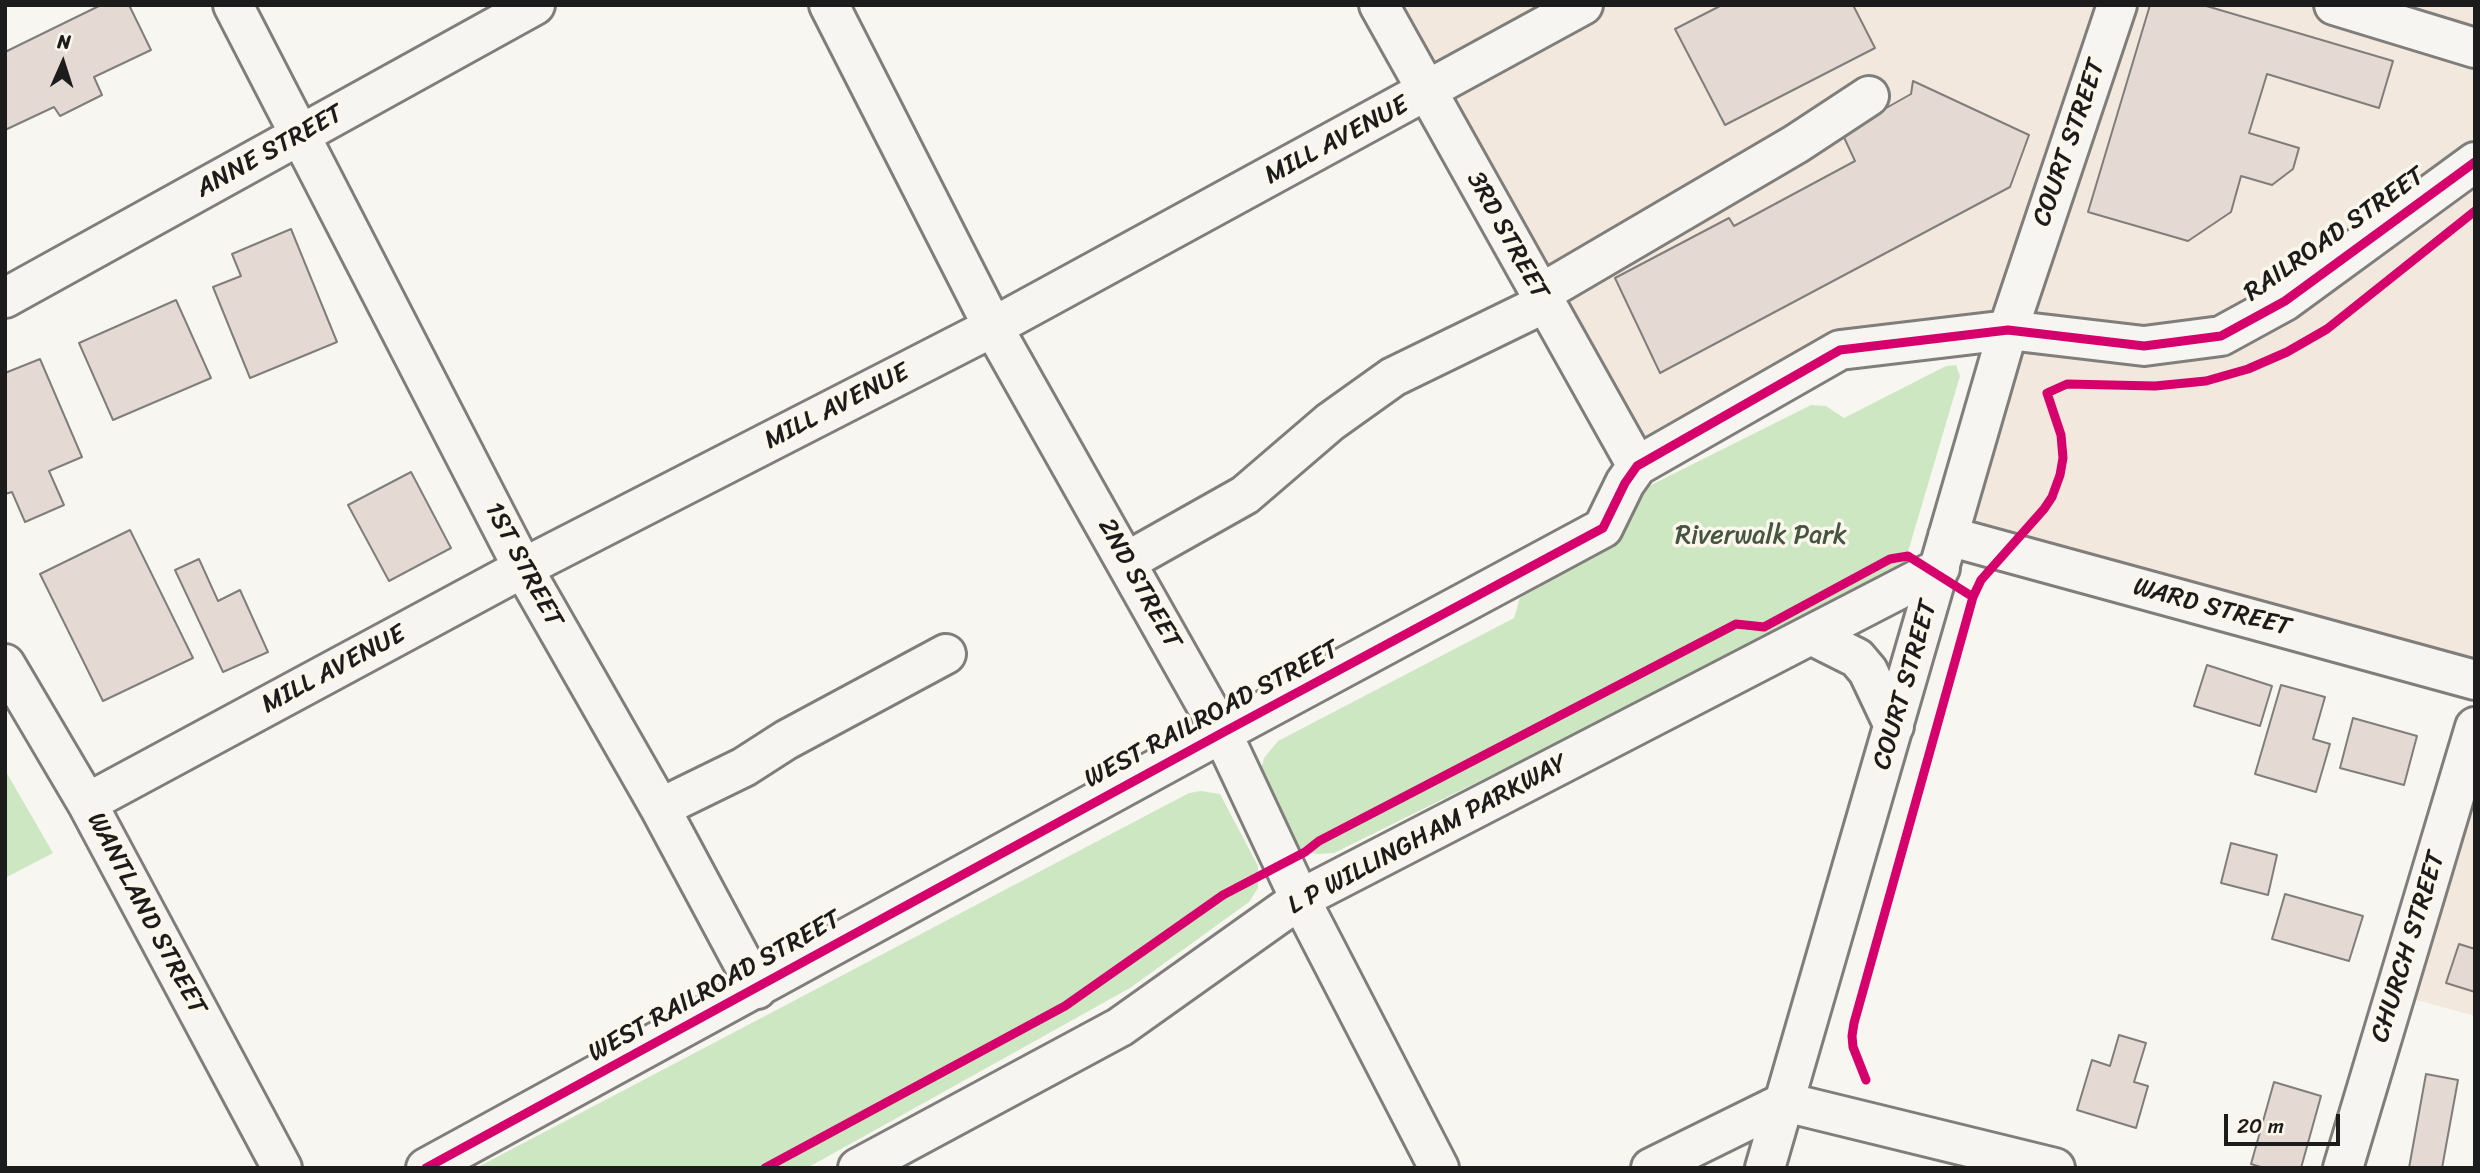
<!DOCTYPE html>
<style>
body{margin:0}
#map{position:relative;width:2480px;height:1173px;overflow:hidden;background:#f8f6f0;font-family:Sriracha,sans-serif}
canvas{display:block}
.frame{position:absolute;inset:0;border:7px solid #1c1c1c;pointer-events:none}
.north{position:absolute;left:28px;top:28px;width:70px;height:70px;-webkit-text-stroke:5px #fbf7ec;paint-order:stroke;rotate:3deg;font-size:19px;font-weight:700;line-height:28px;text-align:center;color:#1c1c1c}
.north::after{content:'';display:block;margin:auto;width:24px;height:32px;background:#1c1c1c;clip-path:polygon(50% 0,100% 100%,50% 72%,0 100%)}
.scale{position:absolute;left:2224px;top:1114px;width:116px;height:32px;box-sizing:border-box;border:4px solid #1c1c1c;border-top:0;padding-left:9px;font-size:21px;line-height:24px;white-space:nowrap;color:#1c1c1c;-webkit-text-stroke:5px #fbf7ec;paint-order:stroke}
</style>
<div id="map">
<canvas width="2480" height="1173"></canvas>
<div class="frame"></div>
<div class="north">N</div>
<div class="scale">20 m</div>
</div>
<script>
const ctx = document.querySelector('canvas').getContext('2d');
ctx.lineJoin = 'round';
function fillPath(path, color) { ctx.fillStyle = color; ctx.fill(path, 'evenodd'); }
const shape = rows => new Path2D(rows.map(r => 'M' + r).join(''));
function stroke(path, color, width, dash) { ctx.strokeStyle = color; ctx.lineWidth = width; ctx.lineCap = dash ? 'butt' : 'round'; ctx.setLineDash(dash || []); ctx.stroke(path); }
function drawText(font, color, halo, rows, align = 'center') {
  ctx.font = font + ' Sriracha,sans-serif'; ctx.lineWidth = 7; ctx.setLineDash([]); ctx.textBaseline = 'middle'; ctx.strokeStyle = halo; ctx.fillStyle = color; for (const [text, x, y, turn = 0] of rows) {
    ctx.save(); ctx.translate(x, y); ctx.rotate((+turn || 0) * Math.PI / 180); ctx.textAlign = isNaN(turn) ? turn : align; if (halo) ctx.strokeText(text, 0, 0); ctx.fillText(text, 0, 0); ctx.restore();
  }
}
fillPath(shape([
 [1379,5,2475,5,2475,680,1948,536,2008,330,1840,350,1637,466],
 [2475,727,2475,1016,2395,994]
]), '#f3e8de');
fillPath(shape([
 [1956,365,1960,376,1902,572,1334,853,1319,854,1304,852,1296,844,1261,769,1264,758,1278,741,1514,618,1520,598,1600,552,1610,543,1635,493,1811,405,1826,406,1844,418,1946,366],
 [5,770,53,853,5,878],
 [1201,791,1220,794,1258,866,1258,888,1249,902,1130,988,807,1168,476,1168,1189,793]
]), '#cde7c2');
const building = shape([
 [101,5,129,5,151,50,94,77,102,95,60,116,54,107,5,130,5,52,101,5],
 [1722,5,1853,5,1875,48,1725,125,1675,29,1722,5],
 [2150,5,2203,5,2393,61,2379,108,2267,74,2249,133,2299,148,2293,169,2272,185,2241,176,2231,212,2188,241,2088,212,2150,5],
 [1913,81,2029,135,2010,187,1660,373,1615,278,1729,218,1734,226,1855,161,1842,133,1911,94,1913,81],
 [291,229,337,342,250,378,213,287,241,276,232,254,291,229],
 [176,300,211,378,113,420,79,343,176,300],
 [40,359,82,457,49,471,64,505,25,522,12,492,5,494,5,373,40,359],
 [411,472,451,548,389,581,348,505,411,472],
 [130,530,193,658,103,701,40,574,130,530],
 [199,559,218,601,240,590,268,652,223,672,175,570,199,559],
 [2207,665,2272,686,2260,726,2194,706,2207,665],
 [2281,685,2325,697,2313,739,2330,744,2316,792,2255,774,2281,685],
 [2353,718,2417,736,2404,785,2340,768,2353,718],
 [2231,843,2277,855,2268,895,2221,883,2231,843],
 [2285,894,2363,916,2349,961,2272,939,2285,894],
 [2459,944,2475,949,2475,992,2446,983,2459,944],
 [2119,1035,2146,1043,2134,1082,2148,1086,2136,1128,2077,1110,2092,1060,2110,1066,2119,1035],
 [2426,1074,2458,1080,2442,1168,2409,1168,2426,1074],
 [2274,1082,2321,1096,2301,1168,2264,1168,2251,1164,2274,1082]
]);
fillPath(building, '#e5d9d3');
stroke(building, '#7f7e7b', 2);
const minor = shape([
 [233,5,523,568,660,808,757,989],
 [829,5,993,327,1222,733,1300,899,1439,1168],
 [1379,5,1637,466],
 [2334,5,2475,48],
 [1540,294,1796,144,1869,96],
 [5,298,535,5],
 [1948,536,2475,680],
 [1126,562,1245,495,1330,422,1393,377,1545,303],
 [1811,635,1857,658,1868,671,1894,726],
 [5,664,87,803,282,1168],
 [87,803,523,568,993,327,1583,5],
 [660,808,744,767,786,740,946,654],
 [426,1168,1222,733,1603,528,1625,483,1637,466,1840,350,2008,330,2144,346,2221,336,2285,301,2475,162],
 [858,1168,1120,1027,1300,899,1940,568],
 [1651,1168,1785,1102,2055,1168],
 [1765,1168,2008,330,2117,5],
 [2343,1168,2475,727]
]);
stroke(minor, '#7f7e7b', 44);
stroke(minor, '#f6f5f1', 38);
stroke(shape([
 [1866,1080,1853,1047,1852,1036,1854,1023,1973,597,1981,580,2044,509,2052,497,2060,475,2063,458,2061,435,2047,393,2067,384,2155,386,2206,381,2248,369,2287,352,2327,329,2475,211],
 [426,1168,1222,733,1603,528,1625,483,1637,466,1840,350,2008,330,2144,346,2221,336,2285,301,2475,162],
 [765,1168,1065,1006,1223,895,1305,852,1319,841,1736,624,1764,627,1890,559,1908,556,1973,597]
]), '#d6006c', 9);
drawText('26px', '#1c1c1c', '#fbf7ec', [
 ["MILL AVENUE",1337,141,-28],
 ["COURT STREET",2070,143,-71],
 ["ANNE STREET",270,152,-29],
 ["RAILROAD STREET",2335,235,-35],
 ["3RD STREET",1507,236,61],
 ["MILL AVENUE",837,407,-27],
 ["1ST STREET",523,565,62],
 ["2ND STREET",1139,584,61],
 ["WARD STREET",2212,608,15],
 ["MILL AVENUE",334,670,-28],
 ["COURT STREET",1906,685,-74],
 ["WEST RAILROAD STREET",1212,715,-28],
 ["L P WILLINGHAM PARKWAY",1428,835,-28],
 ["WANTLAND STREET",146,914,62],
 ["CHURCH STREET",2409,947,-73],
 ["WEST RAILROAD STREET",715,987,-29]
]);
drawText('26px', '#465542', '#fbf7ec', [
 ["Riverwalk Park",1761,536]
]);
</script>
